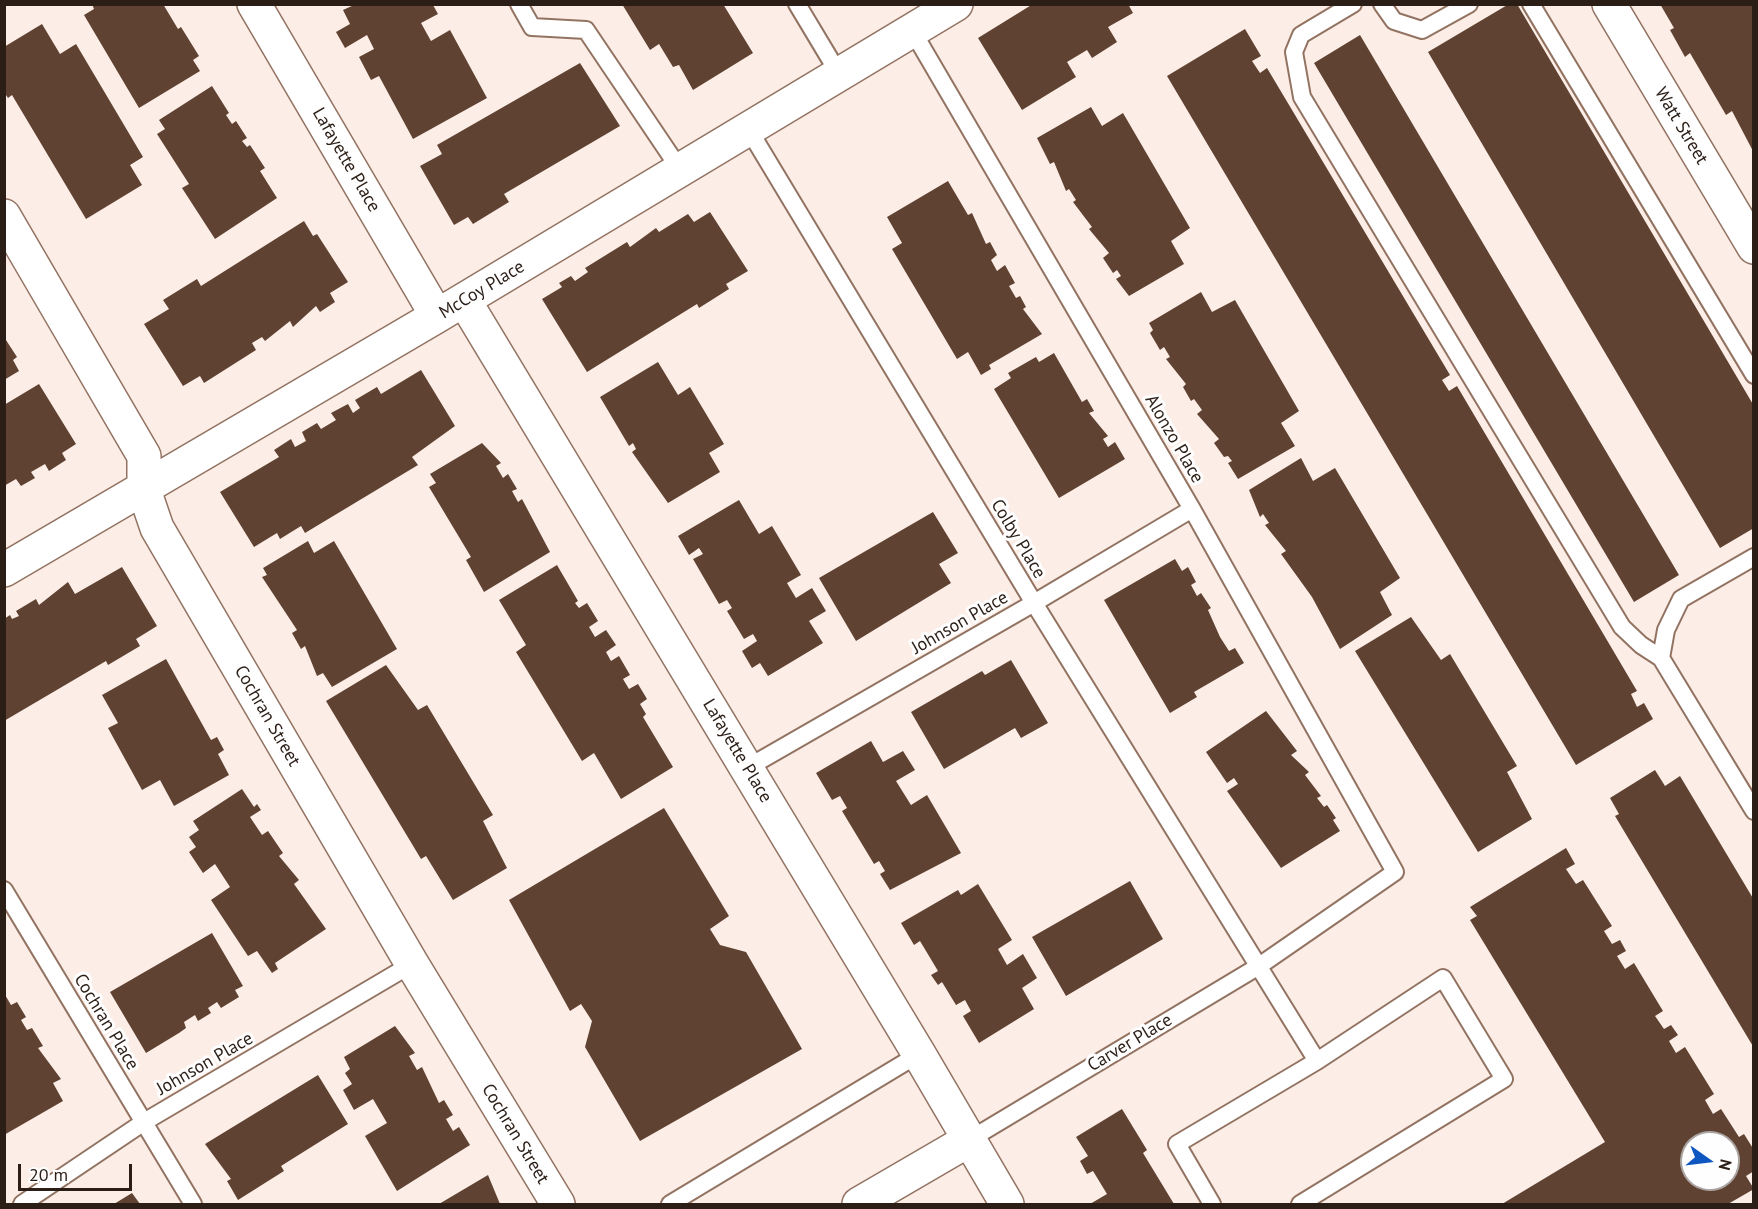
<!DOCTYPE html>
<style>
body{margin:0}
#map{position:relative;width:1758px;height:1209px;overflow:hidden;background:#fcede6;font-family:"PT Sans",sans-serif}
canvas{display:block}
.frame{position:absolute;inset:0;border:6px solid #2b1e17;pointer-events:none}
.north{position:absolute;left:1680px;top:1131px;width:60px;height:60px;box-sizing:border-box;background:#fefefe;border:2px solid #aaa4a2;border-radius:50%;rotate:104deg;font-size:16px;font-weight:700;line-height:24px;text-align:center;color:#2b1e17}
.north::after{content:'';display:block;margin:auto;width:21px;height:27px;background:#0e57c1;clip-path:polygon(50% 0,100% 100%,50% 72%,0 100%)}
.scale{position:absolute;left:18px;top:1164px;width:114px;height:27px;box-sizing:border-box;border:3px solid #2b1e17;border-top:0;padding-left:8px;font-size:18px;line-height:21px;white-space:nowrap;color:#2b1e17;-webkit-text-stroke:4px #fefefe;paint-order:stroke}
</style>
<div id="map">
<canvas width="1758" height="1209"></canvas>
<div class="frame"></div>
<div class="north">N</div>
<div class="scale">20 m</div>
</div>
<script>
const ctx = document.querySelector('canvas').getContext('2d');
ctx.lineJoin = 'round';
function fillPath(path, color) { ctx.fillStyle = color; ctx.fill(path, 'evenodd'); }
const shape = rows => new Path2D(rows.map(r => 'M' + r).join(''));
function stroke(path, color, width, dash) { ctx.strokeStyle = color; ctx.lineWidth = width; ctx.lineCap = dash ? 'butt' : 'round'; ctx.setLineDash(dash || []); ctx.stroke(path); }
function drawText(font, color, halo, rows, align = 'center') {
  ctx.font = font + ' "PT Sans",sans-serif'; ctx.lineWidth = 6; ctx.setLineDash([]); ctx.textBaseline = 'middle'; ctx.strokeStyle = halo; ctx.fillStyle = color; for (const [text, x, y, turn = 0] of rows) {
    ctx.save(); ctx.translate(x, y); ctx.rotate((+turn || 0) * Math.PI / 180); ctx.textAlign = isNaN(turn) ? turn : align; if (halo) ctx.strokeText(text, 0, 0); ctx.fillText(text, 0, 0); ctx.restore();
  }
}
fillPath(shape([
 [92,4,163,4,178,29,181,27,199,56,193,60,200,71,139,108,84,15,94,9],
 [622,4,723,4,753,53,693,90,679,65,673,67,659,44,650,50],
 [1033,4,1128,4,1133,13,1108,27,1117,42,1092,58,1087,50,1067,62,1076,77,1022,110,978,38],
 [1509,4,1517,4,1754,406,1754,528,1720,548,1428,52],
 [1660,4,1754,4,1754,153,1732,111,1726,115,1690,53,1685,57,1670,30,1674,28],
 [354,5,433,5,438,14,421,23,431,41,450,30,487,98,413,139,379,76,371,80,359,57,374,49,367,35,345,48,336,32,350,24,343,10],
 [42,24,60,54,76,44,143,157,130,165,142,185,86,219,12,95,8,98,4,92,4,47],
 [1245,29,1261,56,1252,61,1260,73,1267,68,1450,375,1442,380,1449,391,1457,386,1637,691,1631,694,1637,707,1644,703,1653,719,1576,765,1167,76],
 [1360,35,1679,575,1634,602,1314,63],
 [580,63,620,126,504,194,509,202,473,224,468,217,454,225,420,166,442,154,437,145],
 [212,86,229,113,226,115,232,124,236,121,247,138,242,141,247,147,250,145,265,168,260,171,277,198,215,239,182,188,189,184,157,134,165,129,159,120],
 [1091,107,1102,126,1123,113,1190,228,1171,241,1184,264,1129,296,1116,279,1121,276,1117,270,1113,273,1103,258,1109,253,1089,229,1092,227,1073,202,1076,200,1069,189,1066,191,1054,162,1050,164,1037,138],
 [948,181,968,215,972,213,986,244,990,242,997,255,991,260,997,271,1005,265,1015,283,1009,286,1016,298,1020,296,1026,307,1023,309,1042,334,989,365,991,369,981,375,968,352,957,359,892,249,902,243,887,217],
 [710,212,748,271,726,284,729,289,699,308,697,304,587,372,542,299,562,287,559,283,571,276,575,281,588,272,585,268,627,242,630,247,656,228,659,232,688,214,694,222],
 [304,221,313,236,317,234,348,282,330,293,335,302,320,312,316,306,293,327,290,321,265,341,262,337,252,343,256,350,204,383,200,376,183,386,144,324,169,309,163,300,197,279,201,286],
 [1201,292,1212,312,1235,300,1299,411,1281,423,1295,446,1238,479,1228,463,1232,461,1228,456,1224,457,1214,443,1219,439,1197,414,1202,410,1194,399,1191,401,1183,387,1186,384,1166,359,1170,357,1164,347,1160,350,1150,333,1153,330,1149,323],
 [4,337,17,357,13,360,19,371,4,380],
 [1054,353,1082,402,1087,399,1094,411,1089,413,1108,436,1103,439,1108,447,1115,442,1125,459,1059,498,994,389,1011,378,1008,373,1036,357,1039,362],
 [658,362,678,395,690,387,724,444,709,453,720,472,668,503,632,452,636,449,633,443,629,446,600,397],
 [421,370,455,426,412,457,418,465,305,533,301,526,280,539,277,533,254,547,220,492,279,457,274,450,291,439,295,447,306,441,302,432,317,423,321,429,336,420,331,413,348,404,353,413,360,408,355,400,377,387,381,394],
 [39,384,76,444,62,453,66,460,49,471,45,464,31,472,35,478,21,486,16,479,4,486,4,405],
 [482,443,501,463,496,466,503,478,508,474,517,489,512,491,518,502,522,499,550,552,484,592,466,560,471,557,429,487,436,483,430,474],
 [1301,458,1313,481,1335,468,1400,578,1380,592,1392,615,1340,649,1312,597,1281,554,1286,551,1265,525,1269,523,1263,514,1260,517,1249,490],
 [739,500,759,534,772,526,801,575,787,583,796,598,812,588,826,611,809,621,823,643,768,676,760,663,752,668,742,651,757,641,753,634,744,639,727,611,732,608,727,600,719,604,693,559,703,554,699,548,689,555,678,536],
 [933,512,958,553,939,564,951,583,856,641,819,578],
 [308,541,314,553,334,541,397,649,332,687,323,673,317,676,305,646,301,649,292,633,297,630,262,577,267,575,263,568],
 [1175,559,1182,571,1188,567,1196,582,1191,585,1197,596,1201,593,1211,608,1208,610,1220,637,1229,651,1235,648,1244,663,1194,692,1197,697,1170,713,1104,600],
 [557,565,578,601,575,603,579,608,587,603,598,621,589,627,595,637,606,630,616,645,606,652,611,661,619,656,630,675,623,679,629,689,638,684,647,699,640,704,646,714,643,717,673,767,621,799,594,753,582,761,516,652,526,645,499,600],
 [122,567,157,626,136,639,140,646,108,665,106,661,4,721,4,619,10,615,12,619,19,616,16,611,36,599,39,605,68,582,75,594],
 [1411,617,1441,660,1450,654,1517,766,1507,772,1532,819,1478,852,1355,651],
 [166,659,211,740,217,737,224,750,218,754,229,775,174,806,160,780,142,790,108,728,118,723,102,695],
 [1011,660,1048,723,1021,738,1015,728,944,769,911,712,982,671,985,675],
 [386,665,418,710,427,705,493,815,483,821,507,868,453,900,426,856,421,859,326,701],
 [1266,711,1297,751,1291,755,1309,772,1305,775,1321,796,1317,798,1324,807,1327,805,1336,818,1333,820,1340,831,1281,868,1227,791,1238,784,1234,778,1227,783,1206,752],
 [871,741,883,762,903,751,915,770,896,781,911,805,927,795,961,853,890,890,880,874,885,871,879,861,874,864,842,811,847,808,840,796,832,800,816,773],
 [1655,770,1665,786,1680,776,1754,900,1754,1048,1615,816,1619,814,1610,798],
 [242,789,254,807,257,804,261,810,250,817,262,835,268,831,283,853,279,856,299,880,294,884,326,929,275,963,278,969,272,973,257,951,248,956,211,900,230,887,215,864,203,873,189,852,196,847,189,837,199,830,193,821],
 [664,808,729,916,710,929,720,945,746,952,802,1049,640,1141,585,1047,592,1021,581,1004,570,1011,509,900],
 [1566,848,1575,864,1566,869,1576,884,1583,880,1612,926,1604,931,1612,944,1620,940,1626,951,1617,956,1625,969,1634,963,1663,1011,1655,1016,1664,1029,1671,1025,1678,1035,1669,1041,1676,1053,1685,1047,1714,1094,1705,1100,1713,1114,1721,1109,1739,1137,1744,1134,1754,1150,1754,1171,1746,1176,1754,1189,1728,1204,1502,1204,1605,1142,1470,920,1477,916,1470,907],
 [1692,1143,1728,1143,1728,1179,1692,1179],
 [1130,881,1163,939,1066,996,1032,937],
 [978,884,1012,940,998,949,1007,965,1023,954,1037,978,1022,988,1034,1009,979,1043,963,1016,971,1011,965,1000,956,1005,942,982,938,985,931,975,938,971,920,941,914,945,901,923,958,890,961,895],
 [212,933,243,986,235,990,239,997,221,1008,217,1002,208,1008,211,1013,198,1021,195,1015,184,1022,186,1028,179,1033,146,1053,110,992],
 [4,993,11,1005,17,1002,26,1017,21,1020,27,1030,32,1028,43,1046,38,1048,61,1079,53,1083,63,1101,4,1135],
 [395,1026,415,1053,409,1056,417,1070,422,1067,439,1103,444,1100,453,1115,446,1119,453,1131,459,1127,470,1145,397,1191,365,1136,387,1123,373,1099,354,1110,343,1090,352,1084,345,1073,350,1069,344,1057],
 [318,1075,348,1124,281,1166,284,1171,238,1200,227,1181,231,1179,205,1144],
 [1122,1109,1147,1150,1143,1153,1174,1204,1090,1204,1107,1194,1093,1171,1087,1174,1080,1161,1088,1156,1076,1137],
 [488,1175,500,1204,439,1204],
 [132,1193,140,1204,114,1204]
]), '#5f4232');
const lane = shape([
 [519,4,532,27,586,30,681,171],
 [797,4,839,74],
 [1353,4,1301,35,1294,52,1302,97,1622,627,1641,645,1661,658],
 [1382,4,1394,21,1422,30,1469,4],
 [1531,4,1754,375],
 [912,30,1192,509,1395,872,1259,966,969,1140],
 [749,130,1034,603,1317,1061],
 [1754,557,1681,599,1666,630,1661,658,1754,811],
 [747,768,1034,603,1192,509],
 [4,890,193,1204],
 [22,1204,144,1122,412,964],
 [670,1204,919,1054],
 [1212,1204,1177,1144,1317,1061,1443,978,1504,1079,1300,1204]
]);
const street = shape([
 [254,4,437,316],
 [1609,4,1754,247],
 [4,216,144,456,144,490,157,528,412,964,558,1204],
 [464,300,919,1054,1007,1204],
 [4,570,437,316,956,4],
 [859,1204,969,1140]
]);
stroke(lane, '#927362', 20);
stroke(street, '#927362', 36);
stroke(lane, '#fff', 16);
stroke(street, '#fff', 33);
drawText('18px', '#2b1e17', '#fefefe', [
 ["Watt Street",1681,126,59],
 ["Lafayette Place",346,160,60],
 ["McCoy Place",482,290,-31],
 ["Alonzo Place",1174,439,60],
 ["Colby Place",1018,539,59],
 ["Johnson Place",960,623,-30],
 ["Cochran Street",267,716,60],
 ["Lafayette Place",737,751,59],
 ["Cochran Place",106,1022,59],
 ["Carver Place",1130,1043,-31],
 ["Johnson Place",205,1064,-30],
 ["Cochran Street",515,1134,59]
]);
</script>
